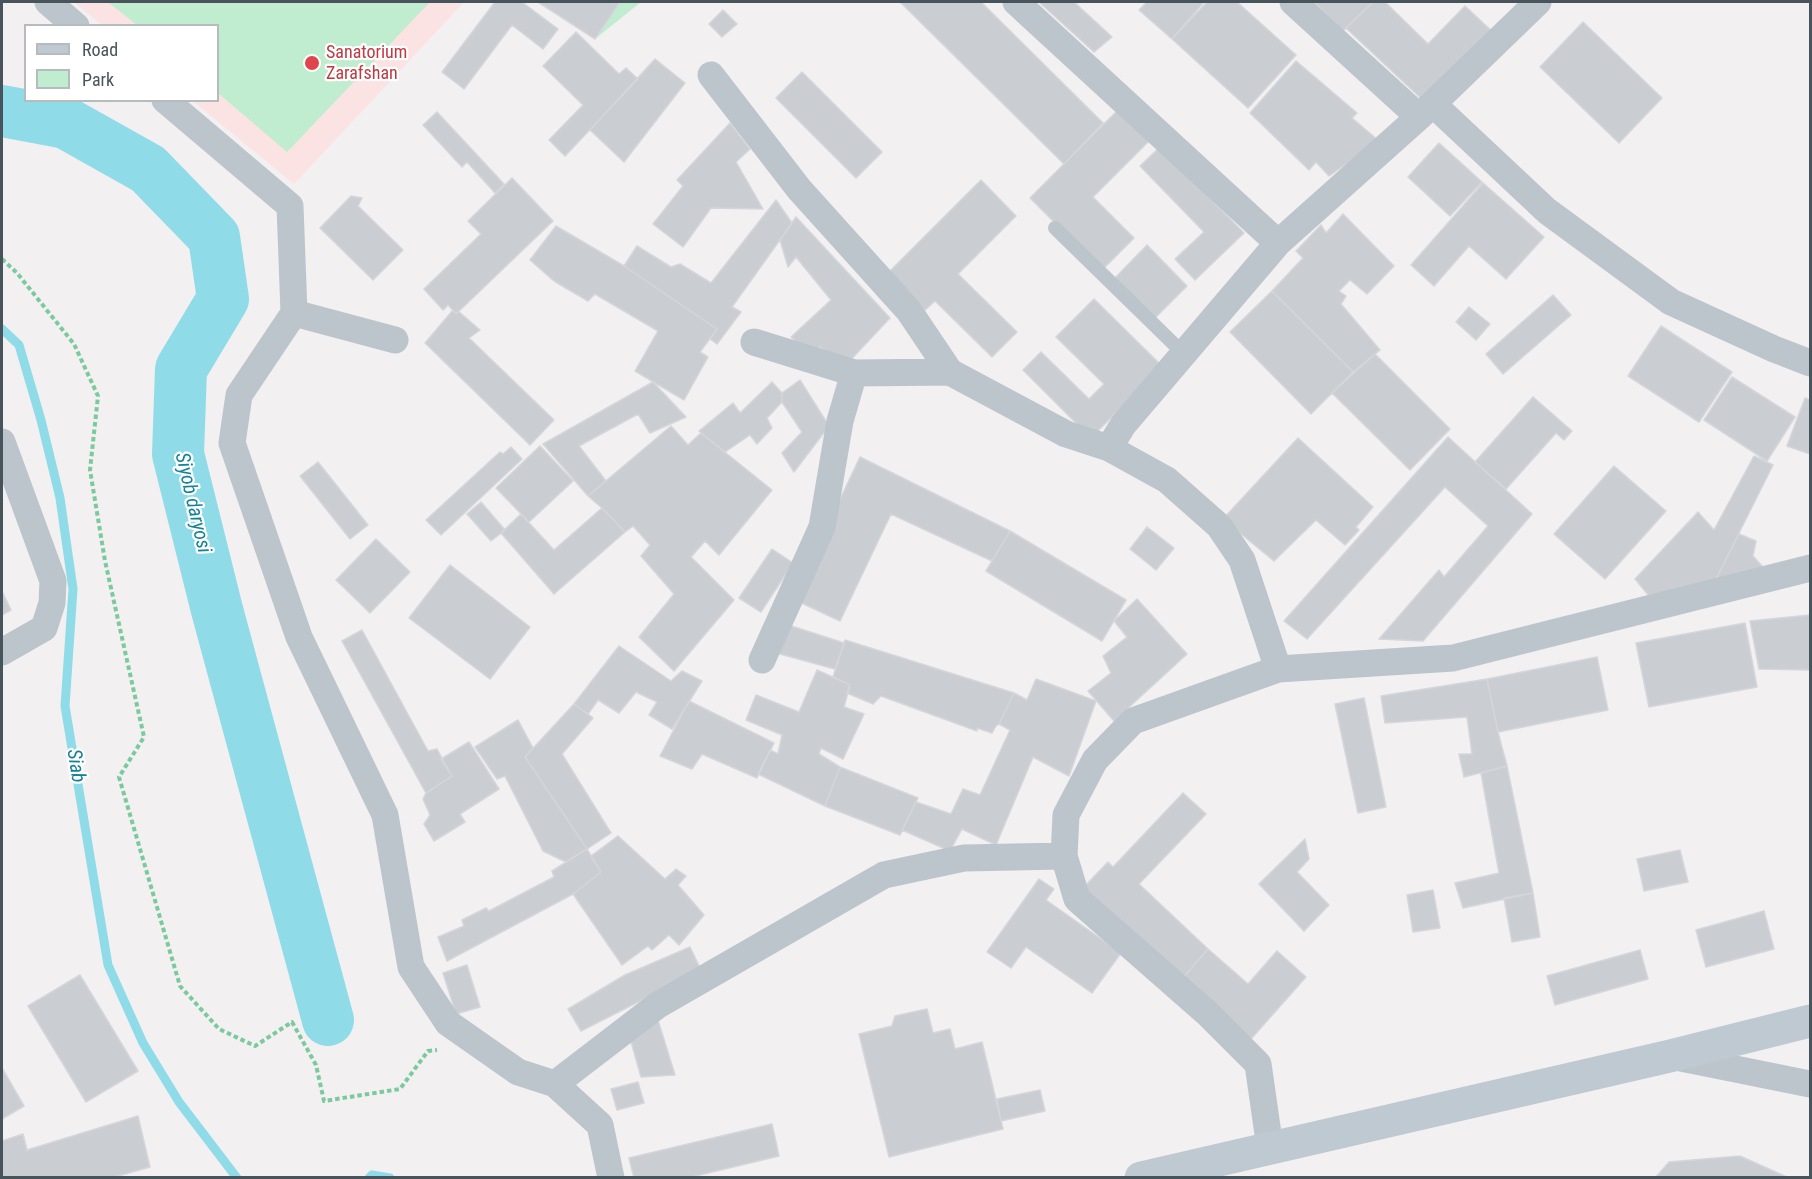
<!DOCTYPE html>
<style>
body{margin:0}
#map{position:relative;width:1812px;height:1179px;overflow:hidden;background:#f2f0f0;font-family:"Roboto Condensed",sans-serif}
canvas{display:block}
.frame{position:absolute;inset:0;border:3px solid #48545c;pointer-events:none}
.legend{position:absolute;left:24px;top:24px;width:195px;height:78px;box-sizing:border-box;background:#fff;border:2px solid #b6bbbe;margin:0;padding:8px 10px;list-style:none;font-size:18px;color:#48545c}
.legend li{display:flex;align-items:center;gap:12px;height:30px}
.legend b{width:30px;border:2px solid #b6bbbe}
</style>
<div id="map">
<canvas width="1812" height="1179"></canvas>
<div class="frame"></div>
<ul class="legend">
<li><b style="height:8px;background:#bec9d2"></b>Road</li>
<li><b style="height:16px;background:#c0edcf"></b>Park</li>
</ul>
</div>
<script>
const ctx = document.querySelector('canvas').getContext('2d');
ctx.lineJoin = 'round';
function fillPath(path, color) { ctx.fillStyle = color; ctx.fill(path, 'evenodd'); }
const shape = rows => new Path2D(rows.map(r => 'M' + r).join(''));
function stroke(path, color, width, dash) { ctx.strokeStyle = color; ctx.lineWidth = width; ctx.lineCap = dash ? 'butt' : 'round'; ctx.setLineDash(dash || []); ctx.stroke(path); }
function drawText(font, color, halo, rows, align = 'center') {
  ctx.font = font + ' "Roboto Condensed",sans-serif'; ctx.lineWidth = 4.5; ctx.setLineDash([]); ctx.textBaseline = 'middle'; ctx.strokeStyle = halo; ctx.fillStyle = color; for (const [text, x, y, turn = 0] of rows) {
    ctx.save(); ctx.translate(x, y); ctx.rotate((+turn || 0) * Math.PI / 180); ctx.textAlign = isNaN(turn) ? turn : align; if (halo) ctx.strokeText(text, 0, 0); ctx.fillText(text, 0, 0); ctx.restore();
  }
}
fillPath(shape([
 [74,2,464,2,294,184,193,101,218,100,218,26,102,25]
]), '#fae3e2');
fillPath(shape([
 [108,2,430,2,287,152,218,93,218,26,137,25],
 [538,2,641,2,595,39]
]), '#c0edcf');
stroke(shape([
 [2,329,19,345,41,420,60,498,73,589,65,706,108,965,143,1043,179,1102,237,1178],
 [369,1178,372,1175,390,1178]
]), '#90dbe8', 9);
stroke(shape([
 [2,111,66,123,148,169,214,237,223,299,181,369,178,454,217,610,328,1020]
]), '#90dbe8', 52);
const building = shape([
 [495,2,522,2,558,29,543,49,512,25,464,89,442,72,495,2],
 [538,2,620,2,595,39,538,2],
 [900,2,981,2,1103,123,1064,164,900,2],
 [1039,2,1074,2,1112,37,1094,52,1039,2],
 [1147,2,1204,2,1172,39,1139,10,1147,2],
 [1207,2,1237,2,1296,55,1248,108,1172,39,1207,2],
 [1314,2,1373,2,1343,31,1314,2],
 [1373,2,1385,2,1428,44,1465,6,1497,36,1426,103,1346,28,1373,2],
 [723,10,737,24,722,37,709,24,723,10],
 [1583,22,1662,98,1619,143,1540,67,1583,22],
 [576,32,619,74,626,68,638,79,565,156,549,140,583,105,543,66,576,32],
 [655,59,685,83,624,162,590,130,655,59],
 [1296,61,1357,113,1352,118,1379,141,1329,176,1316,162,1309,170,1250,113,1296,61],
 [802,72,882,152,856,178,776,98,802,72],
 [1119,109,1150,140,1093,197,1134,238,1102,270,1030,198,1119,109],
 [437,112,504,184,495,193,467,162,462,167,423,125,437,112],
 [730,123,750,149,736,162,763,209,711,208,683,247,653,224,683,186,677,180,730,123],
 [1439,143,1482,182,1450,216,1408,177,1439,143],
 [1160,147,1244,233,1195,280,1175,259,1204,232,1140,166,1160,147],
 [512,178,553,221,456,314,448,305,443,310,424,289,481,234,468,221,512,178],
 [981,180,1016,216,958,274,1017,332,992,357,935,301,925,310,888,273,981,180],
 [1483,183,1544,237,1506,279,1469,246,1434,286,1411,265,1483,183],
 [351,196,362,198,358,206,403,250,373,280,320,228,351,196],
 [776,200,792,223,732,307,741,312,717,344,710,339,717,329,624,266,637,246,671,267,680,264,711,283,776,200],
 [1343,214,1394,266,1367,294,1350,280,1339,291,1346,296,1341,304,1380,350,1353,372,1272,291,1303,258,1296,251,1321,225,1326,233,1343,214],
 [796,217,890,318,844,367,820,347,809,354,791,337,831,300,796,257,788,267,780,240,796,217],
 [556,226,624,266,717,329,700,352,708,357,684,400,635,371,658,331,595,294,588,301,554,281,530,260,556,226],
 [1147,245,1187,286,1154,319,1115,278,1147,245],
 [1272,291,1353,372,1311,414,1230,332,1272,291],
 [1553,295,1571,315,1503,374,1486,354,1553,295],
 [1094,299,1162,366,1091,438,1023,370,1041,352,1089,399,1104,384,1056,337,1094,299],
 [1469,307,1490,324,1476,340,1456,322,1469,307],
 [453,310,456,314,458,311,480,330,469,338,554,420,530,445,425,343,453,310],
 [1661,326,1732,372,1699,422,1628,376,1661,326],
 [1375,354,1450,429,1410,470,1332,393,1375,354],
 [1732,377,1795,417,1767,461,1704,420,1732,377],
 [800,380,829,426,794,472,782,453,802,432,782,402,782,393,800,380],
 [653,382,686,417,650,433,638,414,579,446,606,481,588,496,543,444,653,382],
 [772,382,782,393,782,402,767,418,772,428,757,444,750,435,725,452,699,431,733,403,740,413,772,382],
 [1533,397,1572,431,1564,440,1556,433,1506,489,1475,462,1533,397],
 [1805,398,1810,400,1810,454,1787,446,1805,398],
 [671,426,688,445,701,433,772,490,719,555,705,541,691,557,734,600,674,671,639,637,674,594,641,556,650,545,633,526,625,532,602,508,588,496,671,426],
 [1448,437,1532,514,1423,641,1379,639,1439,570,1444,577,1488,526,1445,487,1307,639,1284,621,1448,437],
 [1298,438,1373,507,1356,527,1359,530,1345,545,1316,520,1274,561,1223,519,1298,438],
 [540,446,573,481,529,522,496,488,540,446],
 [511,447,522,459,441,535,426,520,500,452,503,454,511,447],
 [1754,456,1773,465,1714,583,1649,596,1635,579,1698,512,1714,530,1754,456],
 [860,457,1010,531,992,561,891,514,840,621,793,599,860,457],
 [318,462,368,525,350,539,300,476,318,462],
 [1614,466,1666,511,1605,579,1554,534,1614,466],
 [481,502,505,530,491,541,467,514,481,502],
 [602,508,625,532,554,594,501,533,521,514,554,550,602,508],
 [1147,527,1174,548,1156,570,1130,549,1147,527],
 [1010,531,1126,600,1102,641,986,571,1010,531],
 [1739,534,1756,541,1753,556,1763,567,1714,583,1739,534],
 [376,539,410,572,370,613,336,580,376,539],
 [772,549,793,563,761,612,739,598,772,549],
 [450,565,530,627,490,679,409,618,450,565],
 [2,591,11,610,2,615,2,591],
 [1137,599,1187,654,1114,721,1088,691,1111,673,1103,656,1127,637,1114,621,1137,599],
 [1810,615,1810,670,1759,669,1750,621,1810,615],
 [782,623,844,643,835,669,769,651,782,623],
 [1745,623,1757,687,1649,707,1636,643,1745,623],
 [362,630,428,751,437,749,452,776,426,793,342,641,362,630],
 [845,640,1014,693,999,724,996,726,992,733,977,728,977,731,881,696,873,704,847,693,850,685,833,677,845,640],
 [619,646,671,681,682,671,702,681,672,729,649,715,657,702,636,692,619,713,598,700,588,714,574,704,619,646],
 [1597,657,1608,710,1498,732,1487,679,1597,657],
 [817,670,850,685,844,707,864,714,843,759,821,748,819,754,840,767,825,806,758,774,770,750,778,754,782,735,746,720,756,695,799,712,817,670],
 [1036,679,1096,701,1069,776,1033,757,996,845,962,829,950,851,902,830,916,802,951,814,963,789,980,795,1010,730,999,724,1014,693,1027,700,1036,679],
 [1487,679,1498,732,1507,766,1464,777,1459,754,1472,754,1467,717,1385,723,1381,696,1487,679],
 [1364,698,1386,807,1358,813,1335,704,1364,698],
 [689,701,774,743,757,778,702,754,692,769,660,756,689,701],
 [574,704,593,718,562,754,611,833,587,849,525,757,574,704],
 [518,720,533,748,525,757,587,849,566,862,543,851,505,776,497,779,475,747,518,720],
 [469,742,499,789,460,814,465,822,434,841,424,824,430,815,423,799,426,793,452,776,441,759,469,742],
 [1507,766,1533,893,1463,908,1455,883,1499,873,1481,773,1507,766],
 [840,767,918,798,900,835,825,806,840,767],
 [1183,793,1206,814,1139,884,1208,949,1182,979,1083,888,1108,862,1113,867,1183,793],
 [618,836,665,879,676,869,686,876,678,885,704,915,679,945,669,935,652,950,648,946,622,965,573,894,601,872,591,856,618,836],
 [1305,839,1309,859,1297,872,1329,905,1304,931,1259,884,1305,839],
 [587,849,601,872,573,894,447,961,438,937,464,926,462,920,486,908,489,911,554,877,552,871,587,849],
 [1680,850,1688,882,1644,891,1637,859,1680,850],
 [1039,879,1054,889,1046,900,1121,953,1092,993,1026,947,1011,968,987,952,1039,879],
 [1433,890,1440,928,1413,932,1407,895,1433,890],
 [1533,893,1540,937,1512,942,1504,898,1533,893],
 [1764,911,1774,949,1706,967,1696,930,1764,911],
 [690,947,701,970,581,1031,568,1009,625,975,690,947],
 [1208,949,1248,984,1277,951,1306,977,1251,1039,1182,979,1208,949],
 [1640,950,1648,979,1555,1005,1547,976,1640,950],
 [467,965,480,1007,456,1014,443,973,467,965],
 [80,975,138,1071,86,1102,28,1006,80,975],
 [927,1009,933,1033,950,1029,955,1049,982,1042,1003,1129,889,1157,859,1034,892,1026,895,1016,927,1009],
 [657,1017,675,1075,641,1077,630,1038,657,1017],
 [2,1068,24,1106,2,1119,2,1068],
 [638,1082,644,1103,617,1110,611,1089,638,1082],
 [1040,1090,1045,1111,1001,1121,997,1099,1040,1090],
 [138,1116,150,1167,111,1178,2,1178,2,1141,23,1134,27,1150,138,1116],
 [772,1124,779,1156,687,1178,634,1178,629,1158,772,1124],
 [1740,1156,1789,1178,1655,1178,1669,1162,1740,1156]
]);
fillPath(building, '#cacdd2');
stroke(building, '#d4d6db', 1.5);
stroke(shape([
 [2,259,17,273,74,344,98,396,90,470,105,561,144,737,119,777,180,986,219,1029,255,1046,292,1022,316,1065,324,1101,400,1089,428,1051,437,1050]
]), '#7aca9e', 4, [4.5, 3]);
stroke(shape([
 [1055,228,1184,354]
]), '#bcc5cc', 14);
stroke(shape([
 [48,2,76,26],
 [1016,2,1278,243],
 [1293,2,1419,117],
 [711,75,799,189,909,311,950,372],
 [165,100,290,206,294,313,239,395,232,443,299,637,385,815,411,967,448,1023,518,1072,555,1084,600,1125,611,1178],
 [1433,104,1547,211,1671,302,1774,349,1810,363],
 [294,313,395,340],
 [754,342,854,373,950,372,1066,434,1109,448],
 [2,442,53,581,52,603,44,628,2,652],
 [762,660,822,527,840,421,854,373],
 [1278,669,1453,658,1810,568],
 [1671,1056,1810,1084],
 [555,1084,658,1005,884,875,964,858,1064,856],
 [1270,1148,1258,1064,1207,1013,1077,899,1064,856,1066,815,1095,760,1133,721,1278,669,1242,560,1219,526,1167,480,1109,448,1123,425,1278,243,1419,117,1538,2]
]), '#bcc5cc', 27);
stroke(shape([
 [1141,1178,1670,1056,1810,1021]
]), '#bec9d2', 33);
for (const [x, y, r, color] of [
 [312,63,8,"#e0444e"]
]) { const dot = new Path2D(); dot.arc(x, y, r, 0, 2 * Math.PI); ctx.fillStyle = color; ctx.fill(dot); stroke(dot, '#fff', 2); }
drawText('18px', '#be3a42', '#fff', [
 ["Sanatorium",326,53],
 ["Zarafshan",326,74]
], 'left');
drawText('italic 20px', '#138296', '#fff', [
 ["Siyob daryosi",192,503,77],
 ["Siab",75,766,81]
]);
</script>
